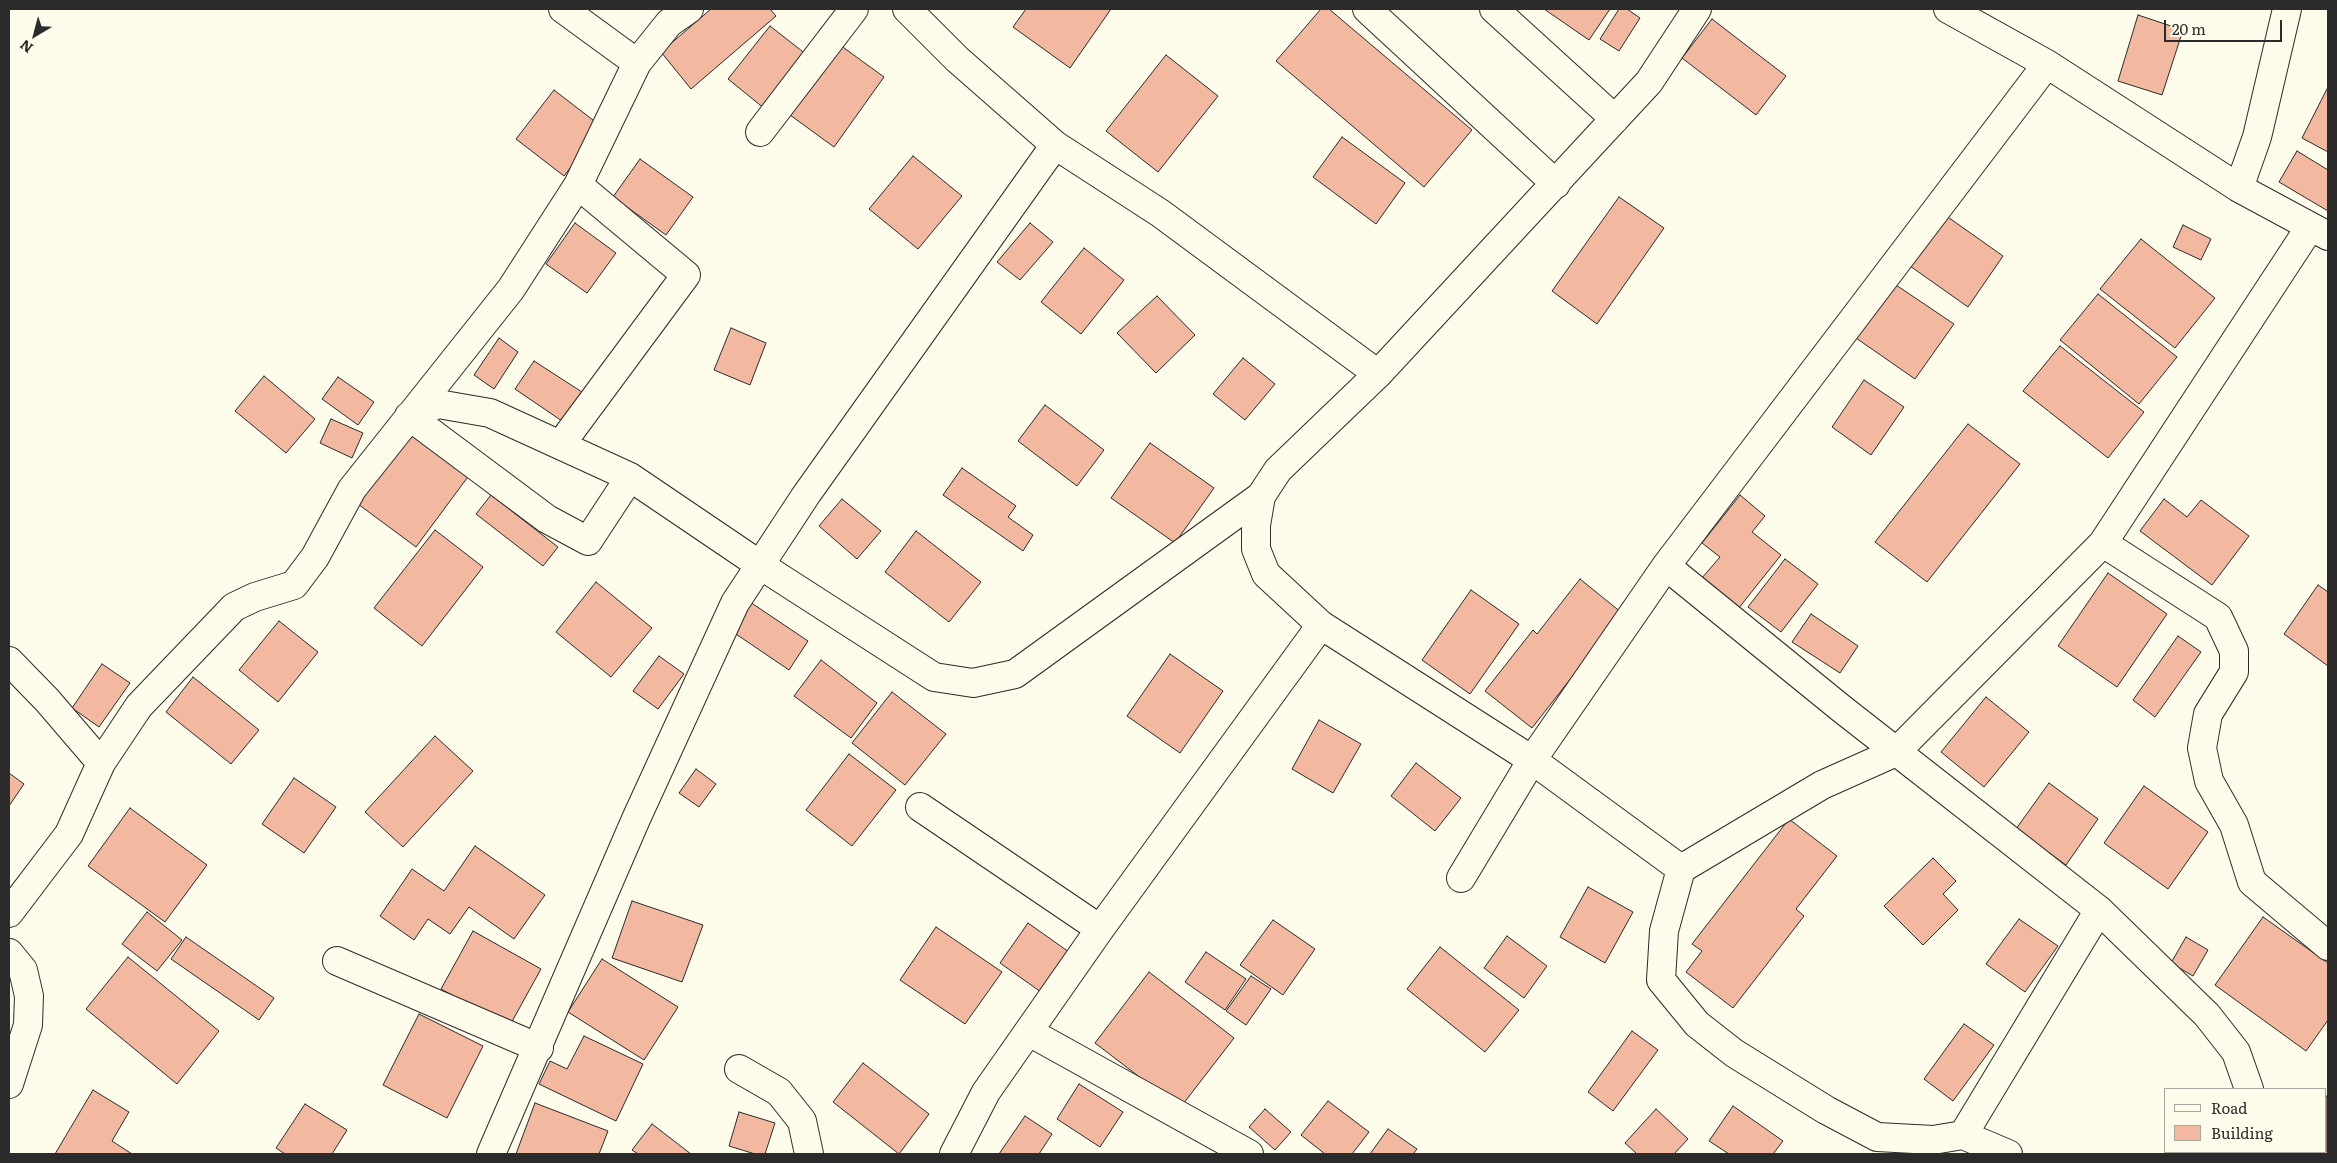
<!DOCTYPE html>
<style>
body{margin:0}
#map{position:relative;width:2337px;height:1163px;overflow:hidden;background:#fdfbea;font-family:Literata,serif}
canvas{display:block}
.frame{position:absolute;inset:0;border:10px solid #2b2b2b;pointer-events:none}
.legend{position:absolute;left:2164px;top:1088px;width:162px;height:65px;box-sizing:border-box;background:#fdfbea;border:1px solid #a9a89e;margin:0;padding:6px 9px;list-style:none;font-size:15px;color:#2b2b2b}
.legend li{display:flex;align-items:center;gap:10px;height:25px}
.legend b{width:25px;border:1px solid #a9a89e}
.north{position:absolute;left:10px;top:10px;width:50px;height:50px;-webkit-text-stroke:4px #fdfbea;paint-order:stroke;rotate:217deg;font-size:14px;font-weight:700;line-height:20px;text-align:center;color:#2b2b2b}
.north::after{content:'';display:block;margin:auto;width:18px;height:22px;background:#2b2b2b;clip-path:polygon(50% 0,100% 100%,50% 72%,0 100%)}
.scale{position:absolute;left:2164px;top:20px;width:118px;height:22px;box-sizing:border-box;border:2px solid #2b2b2b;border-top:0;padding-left:6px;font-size:15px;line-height:18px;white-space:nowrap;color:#2b2b2b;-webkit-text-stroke:4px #fdfbea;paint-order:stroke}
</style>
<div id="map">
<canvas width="2337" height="1163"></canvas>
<div class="frame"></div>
<ul class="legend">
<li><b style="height:6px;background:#fdfbea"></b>Road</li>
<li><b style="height:14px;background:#f2b8a0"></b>Building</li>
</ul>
<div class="north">N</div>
<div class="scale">20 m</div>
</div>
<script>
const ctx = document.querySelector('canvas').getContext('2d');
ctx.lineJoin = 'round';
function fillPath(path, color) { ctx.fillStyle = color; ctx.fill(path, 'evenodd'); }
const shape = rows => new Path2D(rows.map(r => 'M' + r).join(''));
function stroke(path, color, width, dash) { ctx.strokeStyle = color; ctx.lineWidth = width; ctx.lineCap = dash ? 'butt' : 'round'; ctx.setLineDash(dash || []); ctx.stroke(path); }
const building = shape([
 [711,9,770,9,776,16,691,89,661,52,711,9],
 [1026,9,1111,9,1070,68,1013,27,1026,9],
 [1321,9,1329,9,1472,130,1424,187,1276,61,1321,9],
 [1544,9,1610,9,1589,40,1544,9],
 [1619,9,1627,9,1640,18,1619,51,1600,39,1619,9],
 [2138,15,2183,30,2162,95,2118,81,2138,15],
 [1712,19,1786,76,1756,115,1682,58,1712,19],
 [770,26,807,55,765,109,728,79,770,26],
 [840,45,884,77,834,147,790,115,840,45],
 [1166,55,1218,96,1158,172,1106,131,1166,55],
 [2328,87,2328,152,2302,138,2328,87],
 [554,90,602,127,564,176,516,139,554,90],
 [1342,137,1405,183,1376,224,1313,177,1342,137],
 [2297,151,2328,170,2328,211,2279,182,2297,151],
 [913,156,962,196,918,249,869,209,913,156],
 [640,159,693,197,666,235,613,197,640,159],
 [1619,197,1664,228,1597,324,1552,291,1619,197],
 [1945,215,2003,256,1968,307,1910,266,1945,215],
 [575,223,616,253,587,293,546,264,575,223],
 [1030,223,1053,242,1020,280,997,262,1030,223],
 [2183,225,2211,239,2201,260,2173,247,2183,225],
 [2141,239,2215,298,2175,348,2100,289,2141,239],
 [1084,248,1124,280,1081,334,1041,302,1084,248],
 [1893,283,1954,324,1915,379,1856,338,1893,283],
 [2098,294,2177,357,2139,404,2060,340,2098,294],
 [1157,296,1195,335,1156,373,1117,333,1157,296],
 [731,328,766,343,750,385,714,370,731,328],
 [499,338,518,352,494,389,474,375,499,338],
 [2060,346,2144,412,2108,458,2023,391,2060,346],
 [1243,358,1275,384,1245,420,1213,394,1243,358],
 [534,361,582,392,562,421,515,389,534,361],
 [264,376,315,419,286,453,235,411,264,376],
 [338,377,374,402,358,425,322,399,338,377],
 [1864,380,1904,407,1871,455,1832,427,1864,380],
 [1045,405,1104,450,1077,486,1018,441,1045,405],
 [331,419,363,433,352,458,320,443,331,419],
 [1968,424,2020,464,1927,582,1875,542,1968,424],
 [412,431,470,474,416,547,358,504,412,431],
 [1150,443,1214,488,1175,543,1111,498,1150,443],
 [962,468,1016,506,1008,517,1033,535,1023,551,943,495,962,468],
 [491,495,558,547,543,566,476,514,491,495],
 [1740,495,1765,516,1752,532,1781,555,1738,609,1701,579,1720,557,1702,543,1740,495],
 [842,499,881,531,857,559,819,526,842,499],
 [2164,499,2187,517,2201,500,2249,536,2212,585,2140,531,2164,499],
 [435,530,483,567,422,646,374,608,435,530],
 [916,531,981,582,949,622,885,572,916,531],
 [1785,559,1818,584,1781,632,1748,607,1785,559],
 [2108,573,2167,614,2117,687,2058,646,2108,573],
 [1580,579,1622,613,1532,728,1485,691,1533,630,1537,634,1580,579],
 [596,582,652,628,611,677,556,632,596,582],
 [2318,585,2328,592,2328,666,2284,634,2318,585],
 [1471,590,1519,624,1470,694,1422,660,1471,590],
 [750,602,808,641,789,670,730,630,750,602],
 [1811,614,1858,646,1840,673,1792,642,1811,614],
 [279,621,318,652,278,702,239,670,279,621],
 [2178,636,2201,652,2155,717,2133,700,2178,636],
 [1170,654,1223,691,1180,753,1127,716,1170,654],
 [659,656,684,674,658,709,633,691,659,656],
 [821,660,877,703,851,738,794,696,821,660],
 [102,664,130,683,99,727,72,708,102,664],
 [193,677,259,730,231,764,166,712,193,677],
 [892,692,946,734,905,785,852,743,892,692],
 [1986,697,2029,732,1984,787,1941,752,1986,697],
 [1319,720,1361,744,1333,793,1292,769,1319,720],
 [435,736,473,771,403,847,365,812,435,736],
 [849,754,896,790,852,846,806,810,849,754],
 [1416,763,1461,798,1435,831,1391,796,1416,763],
 [696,769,716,784,699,807,679,793,696,769],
 [9,773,24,784,9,806,9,773],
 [294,778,336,807,304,853,262,824,294,778],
 [2049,783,2098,819,2066,865,2016,829,2049,783],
 [2144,786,2208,832,2168,889,2104,843,2144,786],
 [130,808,207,865,165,922,88,866,130,808],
 [1789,819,1837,856,1796,909,1804,916,1733,1008,1686,972,1702,951,1692,944,1789,819],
 [475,846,545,895,514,939,469,907,450,934,428,919,414,940,380,916,412,869,444,891,475,846],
 [1933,858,1956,881,1943,894,1958,910,1923,945,1884,906,1933,858],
 [1588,887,1633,912,1605,963,1560,937,1588,887],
 [632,901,703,925,682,982,612,958,632,901],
 [147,912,182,940,157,971,122,944,147,912],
 [2263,917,2328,963,2328,1020,2306,1051,2215,985,2263,917],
 [2019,919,2058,946,2025,992,1986,964,2019,919],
 [1273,920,1315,949,1283,995,1240,965,1273,920],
 [1028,923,1069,952,1041,992,1000,963,1028,923],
 [936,927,1002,972,965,1024,900,980,936,927],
 [473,931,541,969,509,1027,441,989,473,931],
 [1507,936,1547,966,1524,998,1484,968,1507,936],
 [186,937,274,998,259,1020,171,959,186,937],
 [2186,937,2208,950,2193,976,2171,963,2186,937],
 [1440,947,1519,1010,1485,1052,1407,989,1440,947],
 [1206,952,1246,979,1225,1010,1185,982,1206,952],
 [128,957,219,1031,177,1084,86,1009,128,957],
 [602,959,678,1007,644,1060,568,1012,602,959],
 [1149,972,1234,1038,1180,1108,1095,1043,1149,972],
 [1251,976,1271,989,1246,1025,1226,1011,1251,976],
 [419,1014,483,1046,447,1118,383,1085,419,1014],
 [1964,1024,1994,1045,1953,1101,1924,1079,1964,1024],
 [1632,1031,1658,1050,1613,1111,1588,1092,1632,1031],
 [584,1036,643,1064,616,1121,539,1084,550,1061,567,1069,584,1036],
 [863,1063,929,1114,899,1154,833,1102,863,1063],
 [1079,1084,1123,1112,1100,1147,1057,1119,1079,1084],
 [93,1090,129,1112,112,1141,132,1154,55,1154,93,1090],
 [2328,1094,2328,1154,2304,1154,2301,1152,2326,1152,2326,1097,2328,1094],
 [1328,1101,1369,1132,1352,1154,1325,1154,1301,1135,1328,1101],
 [535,1103,608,1131,599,1154,516,1154,535,1103],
 [305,1104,347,1130,332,1154,285,1154,276,1148,305,1104],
 [1733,1106,1783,1141,1773,1154,1729,1154,1709,1141,1733,1106],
 [1265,1109,1291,1132,1275,1150,1249,1127,1265,1109],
 [1656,1109,1688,1139,1674,1154,1637,1154,1625,1143,1656,1109],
 [739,1112,775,1123,765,1154,755,1154,729,1146,739,1112],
 [1025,1116,1052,1134,1039,1154,999,1154,1025,1116],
 [652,1124,691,1154,638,1154,632,1150,652,1124],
 [1388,1129,1417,1149,1413,1154,1370,1154,1388,1129]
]);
fillPath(building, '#f2b8a0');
stroke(building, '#2b2b2b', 1);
const minor = shape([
 [563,9,637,63],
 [907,9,957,59,1055,145,1160,213,1378,374],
 [1367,9,1556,184],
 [1494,9,1615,119],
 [1697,9,1649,82,1378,374,1278,470,1261,496,1256,525,1256,549,1266,574,1321,625,1532,760,1681,869,1664,931,1661,980,1697,1024,1734,1053,1826,1110,1877,1137,1933,1140,1963,1135,2008,1154],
 [1948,9,2047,64,2239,188,2328,236],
 [760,132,854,9],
 [2239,188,2257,137,2287,9],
 [409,416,547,519,588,541,630,477,760,565,934,677,973,683,1015,674,1261,496],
 [409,416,438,404,490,413,630,477],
 [561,444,686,275,578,185],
 [2103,543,2218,617,2234,651,2234,672,2208,714,2202,748,2209,781,2234,825,2252,882,2328,946],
 [1666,566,1842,709,2099,910,2207,1015,2236,1052,2249,1089],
 [9,661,47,700,101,763],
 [920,807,1100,929],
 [1681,869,1822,785,1896,752,2103,543,2310,227],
 [1461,878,1532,760,1666,566,2047,64],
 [9,913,69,834,101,763,139,706,234,607,255,597,294,585,315,557,352,489,511,289,578,185,637,63,669,23,689,9],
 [9,953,23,970,29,996,28,1025,9,1084],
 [337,961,539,1048],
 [1029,1032,1249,1154],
 [739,1069,779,1092,802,1121,809,1154],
 [1963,1135,2099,910],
 [2284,1152,2287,1154],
 [491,1154,636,819,735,603,806,495,1055,145],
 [954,1154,986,1092,1100,929,1321,625],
 [2256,1154,2257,1152]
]);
stroke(minor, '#2b2b2b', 30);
stroke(minor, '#fdfbea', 28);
</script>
